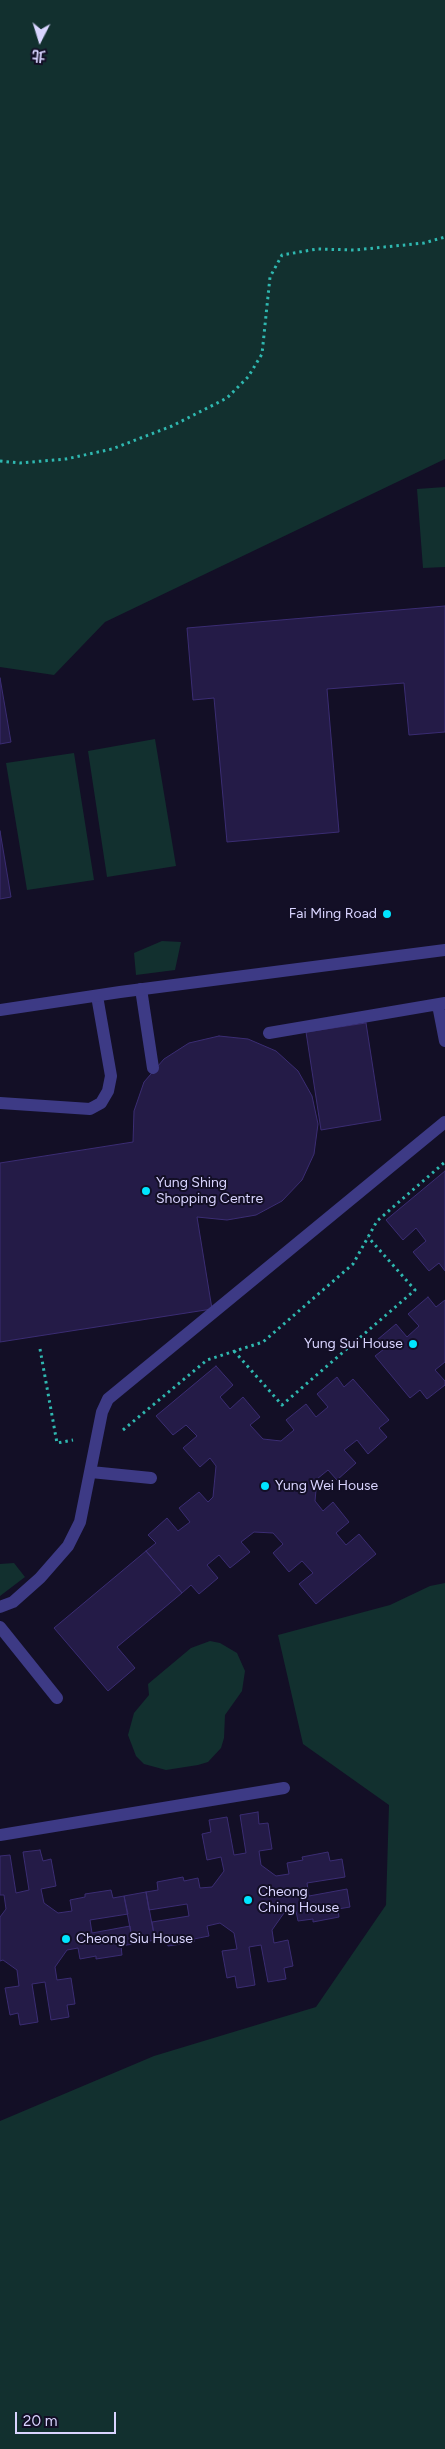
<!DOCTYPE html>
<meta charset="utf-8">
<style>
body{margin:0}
#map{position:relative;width:445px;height:2449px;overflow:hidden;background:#130f26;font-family:Figtree,"Noto Sans TC",sans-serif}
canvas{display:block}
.north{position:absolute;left:15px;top:15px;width:50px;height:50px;-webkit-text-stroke:4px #130f26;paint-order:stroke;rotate:185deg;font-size:14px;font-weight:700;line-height:20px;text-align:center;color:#d9d4ff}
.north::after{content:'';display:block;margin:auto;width:18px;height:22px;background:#d9d4ff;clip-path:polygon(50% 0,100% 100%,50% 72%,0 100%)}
.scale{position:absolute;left:15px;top:2412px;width:101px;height:22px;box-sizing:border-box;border:2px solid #d9d4ff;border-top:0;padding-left:6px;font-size:15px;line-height:18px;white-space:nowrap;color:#d9d4ff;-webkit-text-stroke:4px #130f26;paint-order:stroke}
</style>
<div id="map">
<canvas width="445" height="2449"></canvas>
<div class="north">北</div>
<div class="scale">20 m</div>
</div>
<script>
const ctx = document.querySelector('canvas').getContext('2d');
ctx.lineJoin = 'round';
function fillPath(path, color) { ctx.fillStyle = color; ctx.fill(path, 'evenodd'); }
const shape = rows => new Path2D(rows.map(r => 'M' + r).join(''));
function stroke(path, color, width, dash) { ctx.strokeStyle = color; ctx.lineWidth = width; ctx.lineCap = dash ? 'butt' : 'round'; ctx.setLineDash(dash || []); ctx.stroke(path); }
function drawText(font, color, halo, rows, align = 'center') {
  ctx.font = font + ' Figtree,sans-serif'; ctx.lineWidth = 4; ctx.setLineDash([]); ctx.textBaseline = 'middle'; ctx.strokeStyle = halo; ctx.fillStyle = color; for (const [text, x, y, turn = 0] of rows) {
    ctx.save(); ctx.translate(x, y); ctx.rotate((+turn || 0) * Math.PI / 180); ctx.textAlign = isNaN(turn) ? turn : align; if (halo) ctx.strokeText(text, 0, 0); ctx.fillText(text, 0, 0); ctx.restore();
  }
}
fillPath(shape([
 [0,0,445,0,445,459,105,622,54,675,0,667],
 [445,487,445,567,423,568,417,489],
 [155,739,176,866,107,877,88,751],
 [74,753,94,880,27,890,6,763],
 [162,941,181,942,175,970,136,975,134,953],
 [14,1563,25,1577,0,1596,0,1564],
 [445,1583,445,2449,0,2449,0,2121,154,2056,316,2007,386,1905,389,1805,303,1744,278,1635,390,1605,430,1586],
 [210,1641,220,1643,237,1653,245,1671,242,1691,225,1715,224,1738,221,1748,208,1762,198,1765,166,1770,144,1764,136,1756,128,1735,134,1713,149,1695,148,1684,191,1648]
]), '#12302f');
const building = shape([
 [445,606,445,732,409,735,404,683,327,689,339,832,227,842,214,698,193,700,187,628,445,606],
 [0,678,11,742,0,744,0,678],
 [0,831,11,897,0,899,0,831],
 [366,1023,381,1120,321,1130,306,1032,366,1023],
 [219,1036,248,1039,276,1051,298,1071,312,1096,318,1124,314,1154,302,1180,282,1201,256,1215,227,1220,197,1217,212,1309,0,1342,0,1163,133,1142,134,1111,144,1082,164,1059,189,1043,219,1036],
 [445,1171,445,1271,439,1263,429,1271,413,1252,426,1241,416,1228,403,1240,386,1220,445,1171],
 [428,1297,436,1307,445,1300,445,1362,435,1370,445,1381,445,1385,427,1399,420,1390,410,1398,375,1356,384,1349,377,1340,396,1324,407,1337,419,1326,408,1314,428,1297],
 [216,1366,233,1385,220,1397,230,1409,243,1397,260,1417,250,1425,263,1439,281,1441,294,1430,286,1420,306,1404,316,1417,328,1407,317,1394,337,1377,344,1387,353,1379,389,1420,379,1428,387,1437,368,1454,357,1440,344,1450,356,1463,337,1480,328,1470,317,1479,315,1501,323,1511,333,1502,349,1522,336,1533,346,1545,359,1534,376,1554,316,1604,299,1584,313,1573,302,1561,289,1572,273,1553,283,1544,273,1533,254,1532,241,1542,250,1552,230,1568,219,1555,207,1565,218,1578,199,1594,191,1585,182,1593,146,1551,156,1543,148,1535,167,1518,178,1531,190,1522,179,1508,199,1492,208,1502,213,1497,216,1466,210,1458,200,1467,183,1448,197,1436,186,1425,173,1435,156,1416,216,1366],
 [146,1551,182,1593,117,1647,135,1668,108,1691,54,1628,146,1551],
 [258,1812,259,1824,268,1823,272,1849,259,1851,261,1865,276,1876,289,1874,287,1863,303,1860,302,1857,328,1852,330,1861,342,1859,345,1877,307,1883,309,1896,347,1889,350,1907,338,1909,339,1917,313,1922,313,1919,298,1921,296,1911,284,1913,272,1930,274,1943,288,1940,293,1966,284,1968,286,1979,268,1982,261,1945,249,1947,255,1985,237,1988,235,1976,227,1978,222,1951,237,1949,234,1933,220,1923,207,1926,209,1936,194,1939,194,1942,168,1946,166,1938,155,1940,152,1922,189,1916,187,1904,149,1910,146,1892,158,1890,157,1882,183,1877,184,1881,198,1878,200,1888,212,1887,224,1871,221,1857,207,1860,202,1834,211,1832,209,1820,227,1817,234,1855,246,1853,240,1815,258,1812],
 [40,1850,43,1861,51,1859,56,1886,41,1889,44,1903,58,1913,72,1911,70,1900,85,1897,85,1894,111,1890,113,1898,124,1896,128,1914,90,1920,92,1933,130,1926,133,1944,121,1946,122,1955,96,1959,96,1956,80,1959,78,1948,67,1950,55,1967,57,1980,71,1978,75,2004,67,2005,69,2017,51,2020,45,1982,32,1984,38,2022,20,2025,18,2013,10,2015,5,1988,19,1986,17,1970,3,1960,0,1961,0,1917,6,1909,4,1895,0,1895,0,1856,10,1855,16,1893,29,1890,23,1852,40,1850],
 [146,1892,155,1940,133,1944,124,1896,146,1892]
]);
fillPath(building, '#241b47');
stroke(building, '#3b2d73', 1);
stroke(shape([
 [0,461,20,463,66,459,112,449,172,426,227,398,248,377,262,354,270,277,282,255,317,249,355,250,424,243,445,237],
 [40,1349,57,1443,73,1440],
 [234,1351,282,1405,415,1290,368,1237],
 [123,1430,207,1360,263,1342,353,1264,377,1221,445,1162]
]), '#2fb8b0', 3, [2.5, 4]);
stroke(shape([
 [141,989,153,1068],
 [438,1005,445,1041],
 [269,1033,445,1003],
 [0,1103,90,1109,101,1103,108,1091,111,1076,97,996],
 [91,1472,151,1478],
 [0,1607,13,1602,40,1578,68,1546,80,1522,102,1412,108,1399,445,1122],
 [0,1627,57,1698],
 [0,1835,284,1788]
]), '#3d3a85', 12);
stroke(shape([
 [0,1010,120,992,445,950]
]), '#3d3a85', 12);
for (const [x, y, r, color] of [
 [387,914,5,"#00e5ff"],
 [146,1191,5,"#00e5ff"],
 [413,1344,5,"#00e5ff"],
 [265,1486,5,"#00e5ff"],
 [248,1900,5,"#00e5ff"],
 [66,1939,5,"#00e5ff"]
]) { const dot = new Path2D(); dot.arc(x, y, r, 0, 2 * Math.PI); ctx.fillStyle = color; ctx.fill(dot); stroke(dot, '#130f26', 2); }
drawText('14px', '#d9d4ff', '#130f26', [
 ["Fai Ming Road",377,914,"right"],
 ["Yung Shing",156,1183],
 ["Shopping Centre",156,1199],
 ["Yung Sui House",403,1344,"right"],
 ["Yung Wei House",275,1486],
 ["Cheong",258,1892],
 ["Ching House",258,1908],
 ["Cheong Siu House",76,1939]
], 'left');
</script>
